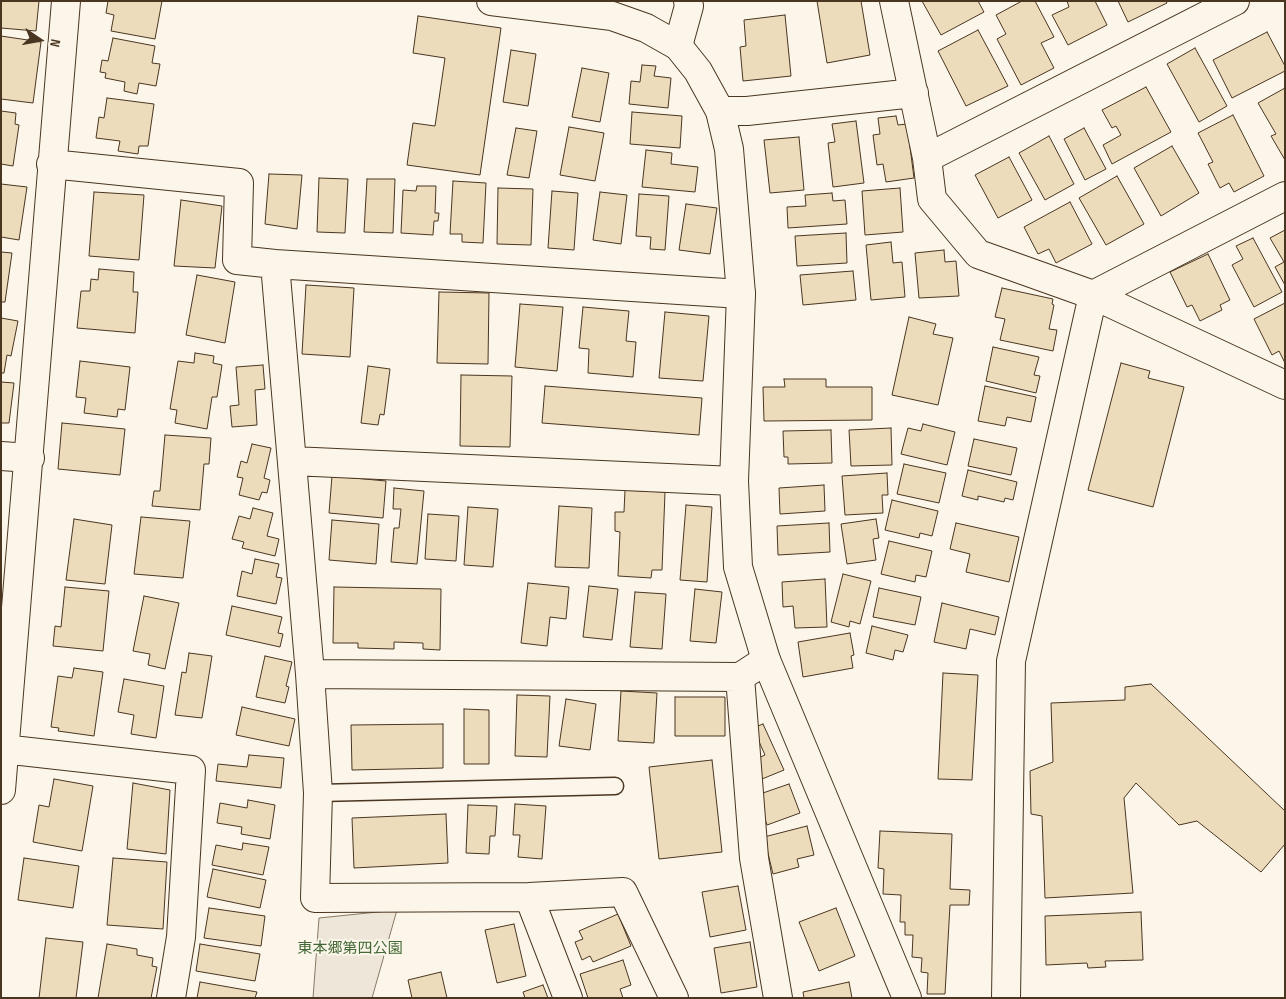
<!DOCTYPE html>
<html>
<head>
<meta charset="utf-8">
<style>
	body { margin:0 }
	#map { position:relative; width:1286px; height:999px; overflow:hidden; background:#fbf6e9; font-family:"Sofia Sans Condensed",sans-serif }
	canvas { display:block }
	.frame { position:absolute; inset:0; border:2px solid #4a3520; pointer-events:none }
	.north { position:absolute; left:15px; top:15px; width:50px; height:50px; -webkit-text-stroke:4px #fbf6e9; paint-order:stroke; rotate:102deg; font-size:14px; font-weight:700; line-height:20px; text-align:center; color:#4a3520 }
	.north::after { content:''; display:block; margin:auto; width:18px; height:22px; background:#4a3520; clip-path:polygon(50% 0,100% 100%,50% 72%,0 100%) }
</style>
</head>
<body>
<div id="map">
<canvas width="1286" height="999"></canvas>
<div class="frame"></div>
<div class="north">N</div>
</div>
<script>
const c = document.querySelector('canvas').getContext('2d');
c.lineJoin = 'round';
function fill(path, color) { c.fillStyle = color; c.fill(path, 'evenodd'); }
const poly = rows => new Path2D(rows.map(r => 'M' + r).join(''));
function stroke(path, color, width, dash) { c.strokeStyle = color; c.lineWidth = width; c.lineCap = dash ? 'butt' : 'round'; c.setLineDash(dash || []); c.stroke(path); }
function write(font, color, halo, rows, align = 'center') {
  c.font = font + ' "Sofia Sans Condensed","Noto Sans JP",sans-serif'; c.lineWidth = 4; c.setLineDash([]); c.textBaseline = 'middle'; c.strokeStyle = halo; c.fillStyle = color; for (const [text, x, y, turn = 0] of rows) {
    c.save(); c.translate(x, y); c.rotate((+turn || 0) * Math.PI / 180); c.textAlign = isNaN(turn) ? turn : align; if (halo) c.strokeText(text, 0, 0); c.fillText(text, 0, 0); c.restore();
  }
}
const green = poly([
	[397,910,372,998,313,998,319,918,397,910]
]);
const building = poly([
	[1,1,39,1,36,31,1,28,1,1],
	[108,1,162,1,155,39,111,31,114,15,106,13,108,1],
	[817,1,861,1,870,55,827,63,817,1],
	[922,1,978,1,984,12,941,35,922,1],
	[1022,1,1035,1,1054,37,1041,43,1054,68,1021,85,997,39,1006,34,996,15,1022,1],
	[1067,1,1095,1,1107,25,1068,45,1052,15,1069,7,1067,1],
	[1118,1,1166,1,1167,3,1128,22,1118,1],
	[785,15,791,76,743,81,740,47,746,46,744,20,785,15],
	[418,16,501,28,480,175,407,165,413,123,435,126,445,58,413,53,418,16],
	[978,30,1008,86,966,106,938,51,978,30],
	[1267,32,1285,66,1285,71,1232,98,1213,60,1267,32],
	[1,36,41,42,33,103,1,99,1,36],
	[113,38,155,46,152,63,160,64,156,86,139,83,137,94,124,91,125,82,105,78,106,73,100,72,102,60,108,61,113,38],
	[1195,48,1227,106,1199,122,1167,64,1195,48],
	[511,50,536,54,528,106,503,102,511,50],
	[642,65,656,66,654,76,671,78,668,108,629,104,631,81,640,82,642,65],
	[582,68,609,73,600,122,572,117,582,68],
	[1146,87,1171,132,1112,164,1103,145,1121,135,1116,126,1112,128,1102,110,1146,87],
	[1285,88,1285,160,1271,136,1276,134,1258,103,1285,88],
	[107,98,154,104,148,146,139,146,138,154,118,151,120,141,96,138,99,117,104,118,107,98],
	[1,111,16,113,15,124,19,125,13,166,1,164,1,111],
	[632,112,682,116,680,148,630,144,632,112],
	[1233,115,1264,176,1234,192,1229,183,1220,188,1208,164,1213,162,1198,133,1233,115],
	[896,116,898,125,907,124,914,178,886,182,883,164,877,165,873,135,880,134,878,118,896,116],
	[856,121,864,183,833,187,828,143,835,142,832,124,856,121],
	[569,127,604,133,595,181,560,175,569,127],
	[516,128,537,131,529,178,507,175,516,128],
	[1084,128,1106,169,1085,180,1064,139,1084,128],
	[1049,136,1074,184,1045,200,1019,153,1049,136],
	[799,137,804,190,770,193,764,140,799,137],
	[1172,146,1199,193,1161,216,1134,168,1172,146],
	[646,150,672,153,671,164,698,167,695,192,642,187,646,150],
	[1009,157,1032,200,998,218,975,175,1009,157],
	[269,174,302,175,297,229,265,224,269,174],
	[1117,176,1144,224,1106,245,1079,198,1117,176],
	[319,178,348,179,345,233,317,232,319,178],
	[367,179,395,179,393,233,364,232,367,179],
	[453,181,486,183,483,243,462,242,462,234,450,234,453,181],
	[1,184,27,187,19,240,1,237,1,184],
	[417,186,436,186,435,213,439,213,438,221,434,221,433,235,401,233,403,190,416,191,417,186],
	[498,188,533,189,531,245,497,244,498,188],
	[900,188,903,232,865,235,862,191,900,188],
	[552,191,578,193,574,250,548,248,552,191],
	[94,192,144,195,139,260,89,256,94,192],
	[600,192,627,195,621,244,593,240,600,192],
	[832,193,833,201,845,200,847,224,788,228,787,207,806,206,805,195,832,193],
	[639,194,669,196,665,250,650,249,651,237,636,236,639,194],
	[181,200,222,206,215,268,174,266,181,200],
	[1070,202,1092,244,1056,263,1049,249,1038,254,1024,227,1070,202],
	[686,204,717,208,710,254,679,250,686,204],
	[1285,230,1285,285,1275,267,1284,262,1270,238,1285,230],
	[846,233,847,263,797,266,795,236,846,233],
	[1253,238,1282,292,1254,307,1232,265,1243,259,1236,246,1253,238],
	[891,242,893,263,902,262,905,297,871,300,866,245,891,242],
	[944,250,945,262,956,261,959,296,919,298,915,253,944,250],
	[1,252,12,253,5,302,1,302,1,252],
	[1208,254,1230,300,1220,305,1222,310,1200,321,1192,305,1187,307,1170,272,1208,254],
	[99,269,134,272,133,292,138,292,135,333,77,328,81,291,90,291,91,279,98,280,99,269],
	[853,271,856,300,803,305,800,275,853,271],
	[197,275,235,282,225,343,186,335,197,275],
	[306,285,354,288,350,357,302,354,306,285],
	[1002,288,1053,299,1052,304,1054,305,1049,329,1057,330,1053,351,1000,340,1005,319,995,317,1002,288],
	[439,292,489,293,488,364,437,363,439,292],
	[1285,303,1285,363,1279,351,1272,355,1254,319,1285,303],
	[520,304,563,307,557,371,515,367,520,304],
	[583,307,629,311,626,341,636,342,633,377,588,373,589,349,579,348,583,307],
	[665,312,709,316,703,381,659,378,665,312],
	[909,317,936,324,933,334,953,338,938,405,892,395,909,317],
	[1,318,18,321,11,356,7,355,4,373,1,373,1,318],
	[993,347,1039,357,1034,375,1040,376,1036,393,986,381,993,347],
	[195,353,214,356,213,363,222,365,217,397,212,397,207,429,175,423,177,410,170,409,178,361,194,363,195,353],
	[80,361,130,367,125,410,118,409,117,417,84,413,86,398,76,397,80,361],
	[1121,363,1150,371,1148,378,1184,387,1153,507,1088,490,1121,363],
	[263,365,265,389,255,390,257,425,232,427,230,406,239,405,236,367,263,365],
	[368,366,390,369,384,415,380,414,378,425,361,423,368,366],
	[461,375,512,376,510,447,460,446,461,375],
	[784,379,826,379,826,387,872,387,872,420,764,421,763,387,785,387,784,379],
	[1,382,14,383,9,423,1,423,1,382],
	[545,386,702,398,699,435,542,423,545,386],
	[985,386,1036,397,1031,422,1007,417,1005,426,978,421,985,386],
	[62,423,125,429,120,475,58,469,62,423],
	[923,424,955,432,947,465,901,454,908,428,921,431,923,424],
	[891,428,892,465,851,466,849,430,891,428],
	[831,430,832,463,788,464,788,457,784,457,783,431,831,430],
	[165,435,211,438,209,464,204,464,200,510,152,506,154,491,160,491,165,435],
	[974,439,1017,448,1011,475,968,466,974,439],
	[252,444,271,448,264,478,270,480,267,493,262,492,259,500,239,495,243,478,237,477,241,461,247,463,252,444],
	[904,464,946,473,939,503,897,494,904,464],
	[968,470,1017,482,1013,500,1005,498,1004,502,978,496,978,500,962,496,968,470],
	[887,473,888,495,882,495,883,513,845,515,842,476,887,473],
	[332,476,386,481,383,518,329,513,332,476],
	[824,485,825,511,780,514,779,488,824,485],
	[394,488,424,491,417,564,391,562,394,528,399,528,401,509,393,509,394,488],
	[625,490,665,492,662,570,652,570,651,578,618,576,620,532,615,531,615,512,624,512,625,490],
	[892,500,938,511,932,536,920,533,919,538,885,530,892,500],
	[686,505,712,507,707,582,680,580,686,505],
	[559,506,592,508,589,568,555,567,559,506],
	[468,507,498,509,493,567,464,565,468,507],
	[253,508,273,513,267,536,279,539,275,556,242,548,244,542,232,539,239,516,250,519,253,508],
	[428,514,459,516,456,561,425,559,428,514],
	[141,517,190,521,183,578,134,574,141,517],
	[74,519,112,525,105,584,66,580,74,519],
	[876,519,879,538,873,539,876,560,847,564,841,524,876,519],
	[332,520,379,524,376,564,329,560,332,520],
	[829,523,830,552,778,555,777,526,829,523],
	[956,523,1019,537,1009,582,966,572,970,554,950,549,956,523],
	[889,541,932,551,926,577,916,575,915,582,881,574,889,541],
	[255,559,279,564,276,577,282,578,276,604,237,596,242,571,252,574,255,559],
	[843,574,871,581,860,624,850,621,849,627,831,622,843,574],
	[825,579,827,627,795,628,793,606,783,607,782,582,825,579],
	[528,583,569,587,566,619,550,617,547,646,521,643,528,583],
	[589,586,618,589,612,640,583,637,589,586],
	[65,587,109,591,103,651,53,646,55,626,61,627,65,587],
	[334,587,441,589,440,650,423,649,423,643,394,642,394,649,358,648,358,643,333,643,334,587],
	[879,588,921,597,915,625,873,617,879,588],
	[695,589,722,592,716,643,690,641,695,589],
	[635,592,666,594,662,649,630,647,635,592],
	[144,596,179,603,165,669,148,665,150,654,133,651,144,596],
	[942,603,999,617,995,635,970,629,966,649,934,642,942,603],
	[232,606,282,617,278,633,283,634,280,647,226,635,232,606],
	[872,626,908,635,903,652,895,650,893,660,866,653,872,626],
	[850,633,854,655,851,656,853,668,803,677,798,642,850,633],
	[189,653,212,656,202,718,175,715,182,672,186,673,189,653],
	[265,656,292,662,286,686,289,687,285,703,256,697,265,656],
	[74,668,103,672,94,736,58,731,59,728,51,727,58,676,72,678,74,668],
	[943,673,978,675,972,780,938,779,943,673],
	[124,679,164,686,156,738,131,734,134,715,118,712,124,679],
	[1151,684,1285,811,1285,844,1261,872,1197,821,1179,825,1136,783,1124,798,1133,893,1045,898,1042,816,1031,814,1030,771,1053,762,1051,703,1125,700,1125,687,1151,684],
	[621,691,657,693,654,743,618,741,621,691],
	[517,695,550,696,547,757,515,756,517,695],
	[675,697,725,697,725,736,675,736,675,697],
	[566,699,596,704,590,750,559,746,566,699],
	[242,707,295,719,289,746,236,735,242,707],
	[464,709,489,710,489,764,464,764,464,709],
	[443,724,443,768,352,770,351,725,443,724],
	[763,724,784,770,762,779,754,760,765,755,753,728,763,724],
	[249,755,284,758,281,788,216,781,218,764,247,767,249,755],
	[712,760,722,852,659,859,649,767,712,760],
	[54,779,93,786,82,851,33,842,39,805,49,807,54,779],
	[133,783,170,790,166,854,127,849,133,783],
	[789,784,800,813,767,825,757,795,789,784],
	[248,800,275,805,270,839,241,834,242,827,217,823,220,803,247,808,248,800],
	[515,804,546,806,542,859,518,857,520,835,513,835,515,804],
	[468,805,497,806,495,836,490,836,489,854,466,853,468,805],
	[446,814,448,863,354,868,352,818,446,814],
	[807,826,814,855,797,859,799,867,773,874,764,837,807,826],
	[880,831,952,834,950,889,970,890,969,905,950,905,945,994,927,994,928,973,921,972,922,958,912,957,913,935,905,935,905,922,900,922,901,895,883,894,884,869,878,868,880,831],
	[243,843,269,847,263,875,212,865,216,845,242,850,243,843],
	[24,858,79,866,73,908,18,900,24,858],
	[113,858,167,862,163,929,107,925,113,858],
	[213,869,266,880,260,908,207,897,213,869],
	[738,886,746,930,710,937,702,892,738,886],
	[209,908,265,916,261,946,204,938,209,908],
	[836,908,855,956,819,971,799,922,836,908],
	[1141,912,1143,960,1105,961,1106,967,1088,968,1087,963,1046,965,1045,916,1141,912],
	[618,914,631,946,593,962,590,956,582,960,575,942,583,939,579,931,618,914],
	[514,924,526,976,497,983,485,930,514,924],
	[46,938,83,942,76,998,39,998,46,938],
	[750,942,757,987,721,993,714,948,750,942],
	[107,944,137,949,137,955,153,958,152,966,157,967,151,998,98,998,107,944],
	[200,944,260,954,255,981,196,971,200,944],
	[623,960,631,985,620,989,623,998,588,998,580,974,623,960],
	[441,972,447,998,412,998,408,980,441,972],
	[200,982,257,992,255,998,197,998,200,982],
	[849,982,852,998,804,998,803,992,849,982],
	[543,985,548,998,525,998,523,992,543,985]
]);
const service = poly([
	[318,793,615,786]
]);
const minor = poly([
	[894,1,927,158,932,199,978,254,1093,295,1285,385],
	[678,46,689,6,688,1],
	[720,111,747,111,914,93],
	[927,158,1235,1],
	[51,164,239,183,237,260,275,264,310,674,318,793,315,898,529,897,623,892,674,998],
	[275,264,741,294],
	[1,456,30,458],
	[292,461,734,481],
	[310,674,740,677,766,660],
	[740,677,754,858,778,998],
	[3,749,191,770,181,937,171,998],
	[1,790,66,1],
	[529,897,568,998],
	[1006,998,1011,661,1093,295,1285,196]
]);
const tertiary = poly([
	[491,1,612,16,646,28,678,46,698,71,720,111,729,149,741,294,734,481,738,567,766,660,907,998]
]);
const parkNames = [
	["東本郷第四公園",350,949]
];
fill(green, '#ede6d9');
stroke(green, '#887966', 1);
fill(building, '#ecdcbc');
stroke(building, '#4a3520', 1);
stroke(service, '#4a3520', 19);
stroke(minor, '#4a3520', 30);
stroke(tertiary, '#4a3520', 30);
stroke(service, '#fbf6e9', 16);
stroke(minor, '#fbf6e9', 28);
stroke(tertiary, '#fbf6e9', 28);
write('15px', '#436837', '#fbf6e9', parkNames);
</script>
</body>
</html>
